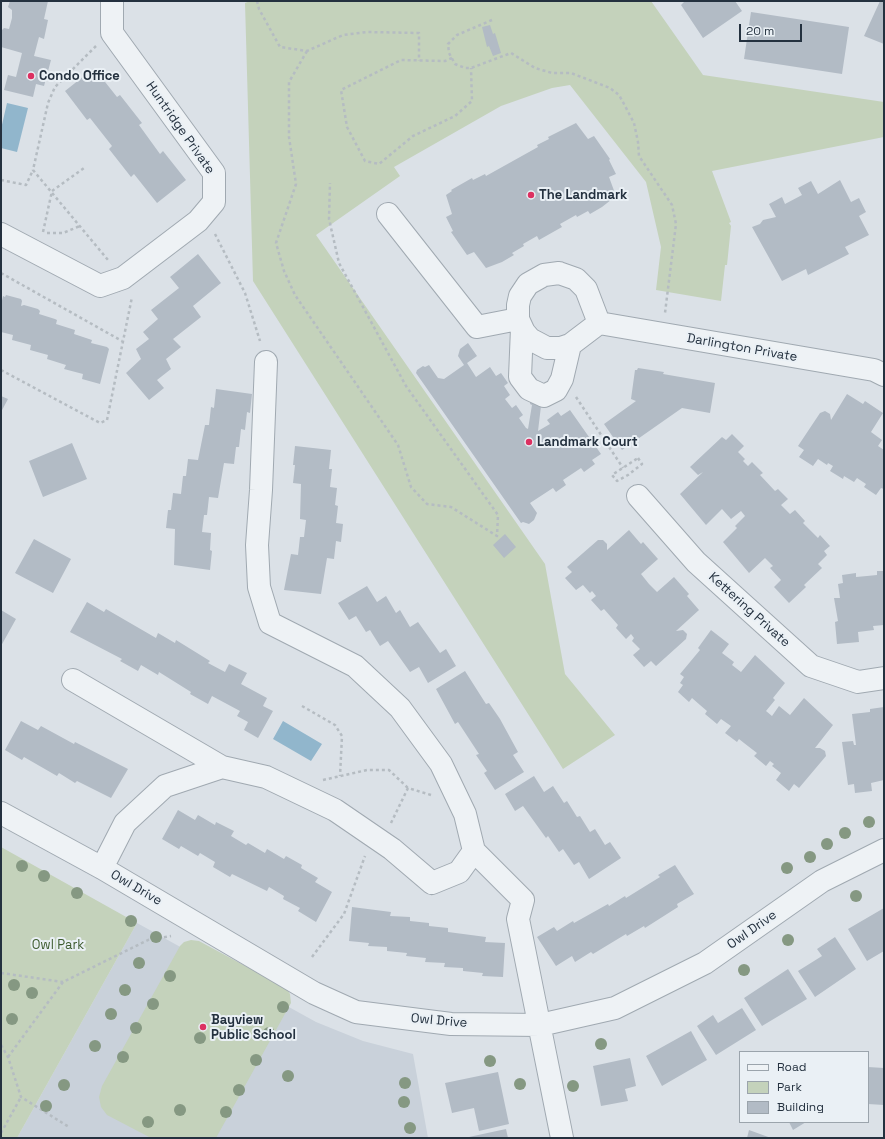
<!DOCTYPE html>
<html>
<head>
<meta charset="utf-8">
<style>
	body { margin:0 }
	#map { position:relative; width:885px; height:1139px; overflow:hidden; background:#dbe1e7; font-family:"Space Grotesk",sans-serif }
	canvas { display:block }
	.frame { position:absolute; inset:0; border:2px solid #24313f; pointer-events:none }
	.legend { position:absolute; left:739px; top:1051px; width:130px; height:72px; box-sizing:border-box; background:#eaf0f5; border:1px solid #9ba4ac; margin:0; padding:5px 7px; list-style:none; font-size:12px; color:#24313f }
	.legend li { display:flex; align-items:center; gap:8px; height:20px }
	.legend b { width:20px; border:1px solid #9ba4ac }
	.scale { position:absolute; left:739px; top:24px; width:63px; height:18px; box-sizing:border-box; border:2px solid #24313f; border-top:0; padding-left:5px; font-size:12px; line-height:14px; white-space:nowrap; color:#24313f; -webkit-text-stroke:3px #eaf0f5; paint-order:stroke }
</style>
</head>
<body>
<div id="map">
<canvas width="885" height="1139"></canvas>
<div class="frame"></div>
<ul class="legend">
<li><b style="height:5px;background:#eef2f5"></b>Road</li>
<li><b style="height:11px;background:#c4d2bb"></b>Park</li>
<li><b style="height:11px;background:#b2bbc5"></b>Building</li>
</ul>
<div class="scale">20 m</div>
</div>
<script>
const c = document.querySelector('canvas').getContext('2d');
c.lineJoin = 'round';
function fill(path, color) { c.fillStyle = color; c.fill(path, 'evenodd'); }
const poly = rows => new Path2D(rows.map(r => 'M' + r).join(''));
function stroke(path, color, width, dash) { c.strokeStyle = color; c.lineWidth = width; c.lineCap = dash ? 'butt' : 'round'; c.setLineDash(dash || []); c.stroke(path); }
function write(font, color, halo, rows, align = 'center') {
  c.font = font + ' "Space Grotesk",sans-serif'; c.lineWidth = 4; c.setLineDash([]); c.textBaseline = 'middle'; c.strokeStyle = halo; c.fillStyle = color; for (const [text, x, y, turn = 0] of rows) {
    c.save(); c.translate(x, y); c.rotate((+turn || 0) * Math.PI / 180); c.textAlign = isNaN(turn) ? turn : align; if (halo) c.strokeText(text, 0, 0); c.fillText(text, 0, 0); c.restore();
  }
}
const built = poly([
	[137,923,316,1022,363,1041,413,1054,428,1138,17,1138]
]);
const green = poly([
	[250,1,651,1,703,75,884,102,884,137,712,171,731,222,729,223,731,226,727,265,725,265,721,301,656,290,661,247,646,182,570,85,552,88,501,106,394,167,400,176,316,235,545,564,565,674,615,735,563,769,253,281,245,3],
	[1,847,137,923,17,1138,1,1138],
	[191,940,199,941,286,988,290,994,291,1003,216,1138,151,1138,107,1115,101,1107,99,1097,102,1086,180,946,184,942]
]);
const water = poly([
	[7,103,28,108,17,152,1,148,1,129],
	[283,721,322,744,311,761,273,739]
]);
const building = poly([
	[10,1,48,1,44,19,48,20,44,39,39,37,34,56,51,60,44,86,36,84,33,97,4,90,8,75,16,77,22,53,1,47,2,30,4,28,9,29,12,18,12,10,8,7],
	[683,1,735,1,742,11,703,38,681,5,684,2],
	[880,1,884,2,884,44,864,36],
	[751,12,849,27,842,74,744,59],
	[490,25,493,34,495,33,501,53,493,56,489,46,487,47,482,27],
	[94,68,117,97,120,95,142,123,139,125,160,154,163,151,186,180,157,203,134,174,131,177,109,149,112,146,90,118,87,120,65,91],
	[576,123,588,139,594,136,610,159,609,160,616,174,609,177,616,196,602,207,590,214,588,211,577,217,576,215,560,224,562,227,539,240,537,236,523,244,524,246,512,253,514,255,502,262,486,268,474,252,467,255,451,232,453,231,446,217,452,214,446,195,452,191,451,190,472,178,473,180,485,174,486,176,538,147,537,145,549,139,548,137],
	[840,180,851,202,859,198,866,212,859,216,869,235,845,247,849,254,808,275,806,269,782,281,752,227,760,224,763,220,776,217,769,204,782,197,785,204,802,195,798,188,811,181,818,194],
	[198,254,221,283,193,306,201,317,173,339,181,347,166,359,171,369,157,380,164,388,149,400,126,373,141,359,136,349,149,339,143,332,158,319,151,310,179,288,170,277],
	[6,295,21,299,22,301,21,306,24,305,38,309,40,311,39,314,55,319,57,320,56,324,75,330,74,334,92,340,91,343,107,347,109,349,100,384,82,379,83,374,64,369,66,365,47,359,48,355,30,350,31,345,12,340,13,335,1,332,1,305,3,296,5,297],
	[468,343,477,356,467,363,476,377,490,367,496,376,501,373,508,383,504,386,510,395,505,399,512,408,516,405,523,415,519,418,526,428,528,429,532,405,530,404,533,382,548,384,541,406,538,431,550,424,547,420,558,412,561,416,570,410,601,454,592,460,595,464,584,472,581,468,563,480,566,485,556,492,553,488,530,503,537,513,534,520,529,524,523,522,521,523,416,373,417,370,423,366,425,367,429,365,438,378,444,379,464,365,458,356,460,349],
	[638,368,664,372,663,374,715,383,710,413,682,408,622,450,604,424,636,401,631,399,635,370,637,370],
	[216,389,252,394,250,413,247,412,245,430,241,429,239,447,236,447,234,464,224,463,218,498,209,497,207,515,204,515,202,532,211,533,210,550,212,551,210,570,174,565,175,529,166,528,168,510,171,510,173,493,181,494,183,476,186,476,188,459,198,460,205,425,209,425,211,407,214,408],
	[847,394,863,404,865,401,883,413,871,432,882,440,878,446,884,450,884,489,881,488,876,495,864,487,866,484,857,478,854,482,844,476,843,479,830,471,833,466,828,463,827,465,818,459,813,466,799,457,804,450,798,446,820,413,825,411,830,414,831,420],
	[1,396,8,399,1,412],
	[732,434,744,446,738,452,745,459,743,461,748,466,752,462,763,473,760,475,775,491,778,489,788,499,781,505,790,514,795,510,805,521,803,523,818,538,820,535,830,546,824,551,827,555,818,564,822,568,804,585,806,587,789,603,774,587,781,580,770,568,773,566,765,558,749,573,723,542,737,528,735,526,745,516,741,511,731,519,722,509,706,525,680,494,703,472,698,475,690,467,722,437,726,440],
	[72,443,87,479,43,497,29,461],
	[295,446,331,450,329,469,332,469,330,487,337,488,335,505,338,506,336,523,343,524,341,542,336,541,334,559,327,558,321,594,284,590,291,554,298,555,300,537,304,537,306,520,300,519,301,484,293,483,295,465,293,465],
	[629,530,641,544,643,542,658,559,641,574,649,584,657,592,674,577,689,594,687,596,699,610,676,631,683,630,687,634,686,639,656,666,651,661,644,667,633,655,640,649,632,641,634,638,631,634,626,639,616,628,618,625,604,609,601,611,591,600,596,596,592,591,590,593,583,585,576,590,565,578,572,572,567,567,598,540,603,540,607,544,607,550],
	[505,534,516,547,504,558,493,545],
	[34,539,71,559,53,593,15,573],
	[877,571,884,571,884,625,873,626,874,630,858,632,859,642,837,644,835,622,838,621,834,598,840,598,838,584,843,583,842,575,856,573,856,577,867,576,877,575],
	[367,586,377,602,386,596,396,613,400,610,410,627,418,622,440,653,446,649,456,666,428,683,419,667,410,672,388,641,380,646,370,630,366,632,356,616,349,620,338,603],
	[87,602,104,612,106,609,156,638,158,633,175,643,176,640,210,661,208,663,225,672,229,664,247,673,241,684,267,698,263,706,273,711,258,738,244,730,248,722,237,716,240,711,212,696,208,704,190,694,191,692,159,672,158,675,141,665,138,671,120,661,122,659,70,632],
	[1,610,16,619,1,646],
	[711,630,729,644,722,653,734,662,732,665,741,672,755,655,785,683,773,698,775,700,766,711,772,716,779,706,790,715,804,698,833,725,815,748,820,748,825,751,826,756,799,788,794,784,789,791,776,780,781,773,772,766,774,764,770,761,766,766,754,756,757,753,744,743,739,739,737,742,725,733,731,726,721,719,717,724,705,714,707,711,700,705,692,698,689,702,678,692,683,685,680,683,684,677,680,674,700,650,698,648],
	[465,671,486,704,489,703,500,719,518,752,513,755,524,772,495,790,484,773,487,771,476,755,479,754,458,722,455,724,436,689],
	[884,707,884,780,871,783,872,791,855,793,854,784,848,785,842,742,853,741,854,745,856,745,852,714,870,712,870,709],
	[21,721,38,730,41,726,74,744,75,742,128,769,111,798,77,781,75,783,59,773,57,776,24,757,22,760,5,750],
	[534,776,544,792,553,786,564,803,567,801,577,817,580,816,590,832,595,829,605,845,610,842,621,858,589,879,579,862,574,865,563,849,559,852,548,836,546,838,523,806,515,811,505,794],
	[178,810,195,820,198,815,215,825,216,822,234,831,231,836,246,845,248,843,265,853,267,849,284,859,286,856,302,865,301,868,318,878,315,882,332,892,316,922,298,911,300,908,283,899,284,896,269,887,267,891,232,874,230,877,213,867,215,862,200,853,198,856,181,846,179,849,162,839],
	[675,865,694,894,677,904,678,907,645,928,644,926,627,936,626,934,593,954,591,952,575,962,572,956,556,966,537,937,554,927,557,931,573,921,574,923,608,904,609,906,625,896,626,898,660,877,658,875],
	[352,907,391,912,390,916,410,917,410,921,429,923,429,926,448,928,448,932,486,937,485,942,505,943,503,977,482,976,483,973,463,971,463,968,444,967,445,963,425,962,426,958,406,956,407,953,387,951,387,947,368,946,369,943,349,941],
	[884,908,884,951,867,961,848,929],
	[835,937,856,969,815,997,798,971,822,956,817,949],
	[788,969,807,999,762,1026,744,998],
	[742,1008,756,1030,716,1055,697,1026,713,1015,718,1023],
	[691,1031,707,1060,662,1086,646,1056],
	[630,1058,636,1086,625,1089,628,1101,601,1106,593,1066],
	[868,1067,884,1068,884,1105,868,1104],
	[498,1072,509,1124,479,1131,474,1108,452,1113,445,1083],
	[789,1122,806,1122,793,1130],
	[506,1129,508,1138,469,1138,469,1137],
	[749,1130,771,1138,747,1138]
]);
const path = poly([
	[257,1,259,9,280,47,307,51,343,35,367,32,419,33,419,61],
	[492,20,457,35,448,44,449,53,455,64,465,68,471,68,511,53,535,68,552,73,571,73,610,88,619,95,624,104,634,123,638,142,639,156,672,205,676,224,665,313],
	[96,46,55,87,48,103,33,170,108,260],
	[307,51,289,82,289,137,296,184,276,243,284,271,295,295,398,445,411,487,427,504,451,507,497,536,498,515,406,386,339,263,329,219,330,183],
	[452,58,445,61,401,60,341,90,347,127,365,161,379,164,413,136,455,116,472,101,471,68],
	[1,180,26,185,33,170],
	[43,232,52,191,84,168],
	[47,233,63,233,80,226],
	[215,234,245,293,260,341],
	[1,273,122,341],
	[1,370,100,423,107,420,132,297],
	[576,397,623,468],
	[638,458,642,464,628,475,617,481,612,475,638,458],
	[302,706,335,725,342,736,340,776],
	[323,780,367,770,389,770,408,788],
	[391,823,408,788,431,795],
	[312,957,344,914,365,856],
	[1,973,63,982],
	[1,1045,8,1057,21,1097,69,1127],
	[8,1057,63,982,148,940,171,936],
	[1,1133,21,1097]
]);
const minor = poly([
	[388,214,477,327,518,319],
	[1,234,100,286,123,278,198,221,214,202,214,173,112,33,112,1],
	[559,273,576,279,586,289,599,323,570,345,561,348,547,348,530,339,524,332,518,319,518,305,520,296,528,284,544,275,559,273],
	[599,323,874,370,884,375],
	[522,328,520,377,529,389,544,396,556,390,562,379,570,345],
	[638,496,696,562,811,666,858,682,884,678],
	[73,680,222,767,266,777,335,810,392,849,432,883,459,872,474,851,465,814,441,764,400,708,355,666,270,623,259,587,257,545,261,490,266,362],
	[1,813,102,868,314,993,356,1012,451,1024,540,1025,615,1008,705,963,822,881,884,850],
	[474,851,523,900,518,919,562,1138],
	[102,868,125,823,165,786,222,767]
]);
const trees = [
	[869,822],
	[845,833],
	[827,844],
	[810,857],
	[22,866],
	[787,868],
	[44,876],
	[77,893],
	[856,896],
	[131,921],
	[156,937],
	[788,940],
	[139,963],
	[744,970],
	[170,976],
	[14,985],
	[125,990],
	[32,993],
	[153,1004],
	[283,1007],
	[111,1014],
	[12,1019],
	[136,1028],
	[269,1033],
	[200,1038],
	[601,1044],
	[95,1046],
	[123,1057],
	[256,1060],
	[490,1061],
	[288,1076],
	[405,1083],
	[520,1084],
	[64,1085],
	[573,1086],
	[239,1090],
	[404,1102],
	[46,1106],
	[180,1110],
	[226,1112],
	[148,1122],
	[410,1128]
];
const markers = [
	[31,76,4,"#dc3061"],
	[531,195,4,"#dc3061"],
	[529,442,4,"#dc3061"],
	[203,1027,4,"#dc3061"]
];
const poiNames = [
	["Condo Office",39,76],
	["The Landmark",539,195],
	["Landmark Court",537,442],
	["Bayview",211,1020],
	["Public School",211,1035]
];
const streetNames = [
	["Huntridge Private",180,128,55],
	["Darlington Private",742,348,10],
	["Kettering Private",749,610,42],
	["Owl Drive",136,888,30],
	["Owl Drive",752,930,-35],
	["Owl Drive",439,1021,5]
];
const parkNames = [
	["Owl Park",58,945]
];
fill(built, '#c9d1da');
fill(green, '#c4d2bb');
fill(water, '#91b6cc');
fill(building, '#b2bbc5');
stroke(minor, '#a0a9b1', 24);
stroke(path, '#b5bcc2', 2.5, [3, 3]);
stroke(minor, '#eef2f5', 22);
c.fillStyle = '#859882';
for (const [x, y] of trees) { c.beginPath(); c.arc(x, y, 6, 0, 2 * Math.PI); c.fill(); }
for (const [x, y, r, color] of markers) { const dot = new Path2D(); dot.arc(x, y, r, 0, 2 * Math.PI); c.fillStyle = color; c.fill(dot); stroke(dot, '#eaf0f5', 1.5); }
write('bold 13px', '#24313f', '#eaf0f5', poiNames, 'left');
write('13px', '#24313f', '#eaf0f5', streetNames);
write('13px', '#3e5c2f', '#eaf0f5', parkNames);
</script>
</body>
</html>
